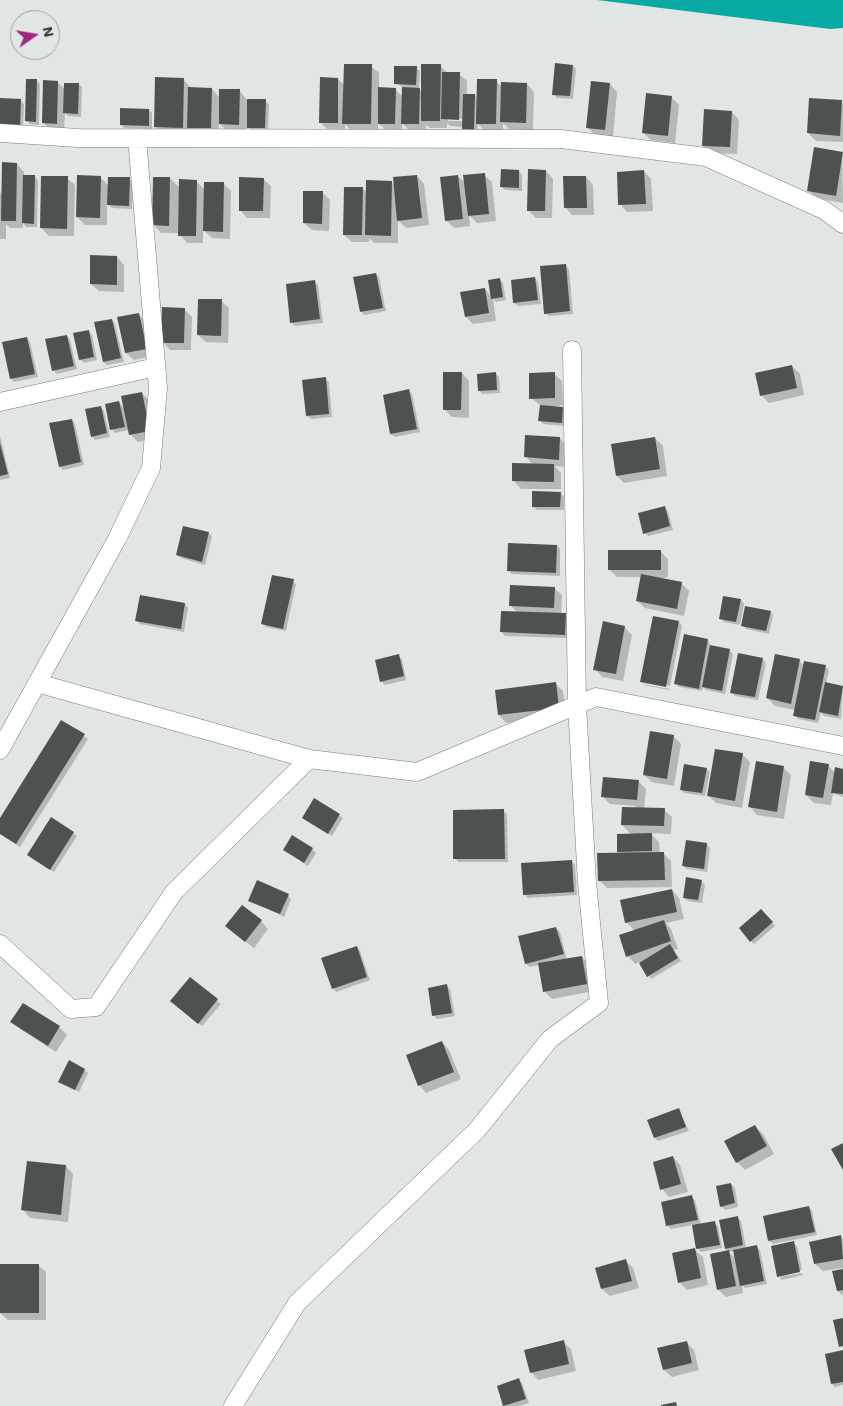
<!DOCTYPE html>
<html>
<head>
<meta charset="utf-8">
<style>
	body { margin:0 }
	#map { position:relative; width:843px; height:1406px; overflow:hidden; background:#e1e6e5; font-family:"Work Sans",sans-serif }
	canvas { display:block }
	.north { position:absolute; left:10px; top:10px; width:50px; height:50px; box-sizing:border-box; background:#e1e6e5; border:1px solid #9da1a1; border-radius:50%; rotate:77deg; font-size:14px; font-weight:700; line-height:20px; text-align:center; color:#383a3a }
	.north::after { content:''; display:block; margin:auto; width:18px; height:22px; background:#a02881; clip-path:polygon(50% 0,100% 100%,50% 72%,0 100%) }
</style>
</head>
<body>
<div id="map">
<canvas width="843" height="1406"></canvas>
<div class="north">N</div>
</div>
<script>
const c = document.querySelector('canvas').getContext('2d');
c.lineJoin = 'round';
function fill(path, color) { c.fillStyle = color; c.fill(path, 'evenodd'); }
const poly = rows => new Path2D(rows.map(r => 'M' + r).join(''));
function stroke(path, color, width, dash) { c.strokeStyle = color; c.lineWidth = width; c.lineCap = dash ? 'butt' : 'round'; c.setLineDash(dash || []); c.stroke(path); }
const water = poly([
	[597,0,843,0,843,28,830,29]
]);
const shadow = poly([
	[371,66,379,73,379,89,395,89,403,97,403,87,395,83,416,68,420,71,419,89,422,92,440,66,448,73,459,74,467,81,467,95,475,95,478,99,496,81,502,87,527,84,534,92,533,130,509,129,503,123,503,131,485,131,478,124,477,133,467,132,463,127,450,126,447,123,447,128,430,128,426,125,426,131,410,131,402,123,402,131,387,131,378,123,378,132,351,131,345,124,345,130,328,130,320,122,338,79,344,85],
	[448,118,466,119,466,121,448,121],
	[573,66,576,69,573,99,557,98,553,94],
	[183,79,191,88,212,89,220,98,239,90,247,100,265,101,269,104,268,131,252,131,247,126,247,132,228,132,219,123,218,135,196,135,190,129,190,135,163,134,155,127],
	[36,80,40,84,39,125,30,124,27,121],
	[57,82,65,89,78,84,82,87,81,117,68,116,65,113,64,131,51,130,43,123],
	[610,84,617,92,613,137,595,135,587,127],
	[671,97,679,105,675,143,651,140,643,133],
	[810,99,843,103,843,142,816,141,808,133],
	[20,100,24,104,23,130,4,130],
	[149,110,152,113,152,129,124,128,121,125],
	[732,112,739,120,737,154,711,153,703,145],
	[842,153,843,203,816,198,809,191],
	[17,164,24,172,24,176,34,176,38,180,37,227,26,227,23,223,23,228,10,228,6,224,6,239,0,239,0,192,3,195],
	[519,171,522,175,522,191,505,190,502,187],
	[546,171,553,179,552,218,536,218,528,210],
	[644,171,651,179,653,211,627,212,620,204],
	[484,175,492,182,496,221,477,223,469,215,470,226,454,228,446,220,458,176,466,184],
	[417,176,424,184,429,225,406,228,398,220,398,243,374,243,369,238,369,242,352,242,344,235,362,188,367,193,391,182,395,186],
	[100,177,109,186,129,179,133,182,132,209,112,208,107,203,107,225,85,225,77,217],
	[586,177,593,185,594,215,572,215,565,207],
	[67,178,75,185,74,236,49,236,41,228],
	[170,178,180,188,196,181,205,190,223,183,231,191,230,239,212,238,203,230,203,243,187,243,179,233,161,233,154,225],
	[263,179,271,186,270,218,247,218,240,210],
	[322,192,330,200,329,231,312,230,304,223],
	[117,257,124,265,124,292,99,291,91,284],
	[565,265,569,269,573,314,549,316,545,313],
	[376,274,379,277,386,311,364,315,361,311],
	[535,278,538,282,541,304,518,306,514,303],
	[499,279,503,283,506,300,496,302,493,298,496,321,473,324,466,317,485,289,492,297],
	[315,282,318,285,323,323,295,326,292,323],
	[221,301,229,308,228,343,206,342,198,335],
	[184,309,192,317,191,350,170,350,163,342],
	[138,314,146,322,153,356,134,360,126,353],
	[112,320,115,324,124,362,107,365,104,362],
	[88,331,92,335,97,360,84,363,80,359],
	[67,336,70,340,77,369,57,374,53,370],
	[27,338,30,342,38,377,14,382,11,378],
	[792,366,800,374,804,395,769,403,761,395],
	[462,373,469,381,469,418,452,417,444,409],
	[496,374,499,377,500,393,482,394,479,390],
	[554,374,562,381,563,405,552,407,563,408,566,412,565,426,543,424,539,420,541,406,531,398],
	[325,379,329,382,332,417,311,419,307,416],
	[409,390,412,394,420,432,395,437,391,434],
	[142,393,149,401,157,438,138,442,130,434,129,430,115,433,112,429,119,402,124,408],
	[101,407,104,411,110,437,95,440,92,436],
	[72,420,75,424,84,465,63,470,60,466],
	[0,436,10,478,0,480],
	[560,438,567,446,566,467,555,466,561,473,561,489,521,489,514,481,533,465,526,457],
	[655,438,663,446,667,476,624,483,617,476],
	[560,493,564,497,564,510,537,510,533,507],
	[664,507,668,511,673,530,648,536,645,533],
	[209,533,212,537,205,565,181,558,177,555],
	[557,546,560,549,560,576,512,574,508,570],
	[660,551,668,559,668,577,658,579,681,583,689,591,684,616,645,608,637,601,642,577,617,577,609,569],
	[293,581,296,584,286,631,266,627,263,624],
	[554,588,562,595,561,614,569,618,568,638,505,636,502,632,517,612,511,606],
	[141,597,185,604,188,608,184,632,140,624,137,621],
	[741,600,744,604,740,625,724,622,720,618],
	[770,612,773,615,769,634,746,629,743,626],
	[679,622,682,626,670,686,643,681,643,683,641,681],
	[624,627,632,635,623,681,602,677,595,669],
	[685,636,708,640,711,647,729,650,733,654,725,694,706,690,703,687,702,691,679,687,676,683],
	[398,656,402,659,406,680,385,685,381,681],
	[762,659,766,663,758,700,735,696,731,692],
	[799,661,804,665,825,666,829,670,826,684,843,687,841,719,824,716,821,712,818,723,798,719,795,715,796,710,775,706,767,698],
	[556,684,563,691,566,715,506,723,499,715],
	[643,684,670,689,669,690,644,685],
	[62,721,88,739,20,847,0,834,0,820],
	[673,736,681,744,674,786,652,782,644,775],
	[742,754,750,762,742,808,716,803,709,796],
	[828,765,835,773,843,770,843,797,833,793,831,805,814,803,806,795],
	[783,767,791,775,784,819,757,815,750,807],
	[706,769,710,772,705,796,684,793,681,789],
	[638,781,646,789,644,809,664,810,672,817,671,834,650,833,659,842,660,853,663,853,671,861,672,887,607,888,599,880,621,854,618,851,632,835,622,825,636,806,610,804,602,796],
	[314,799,343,818,332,836,303,818],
	[503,811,507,814,508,862,458,862,455,858],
	[73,833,77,836,54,872,32,858],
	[707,844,710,848,707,872,687,869,683,866],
	[312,849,316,853,308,866,285,850],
	[571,861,575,865,577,895,528,898,524,894],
	[701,881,705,885,702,903,688,901,684,897],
	[672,890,679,898,684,919,666,923,671,929,678,949,674,950,681,961,651,979,640,962,635,964,628,956,635,931,626,922],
	[288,895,291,899,284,917,250,900],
	[765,914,775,926,754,944,751,941],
	[261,921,268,929,254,948,235,934],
	[556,928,560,932,567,960,582,957,589,965,594,991,552,999,544,991,539,965,530,967,526,964],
	[357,947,360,951,370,980,336,992,333,988],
	[190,978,221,1004,202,1026,175,1005],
	[447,986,450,989,455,1016,437,1019,434,1015],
	[23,1004,59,1027,67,1035,56,1052,20,1029,12,1022],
	[442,1042,449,1050,461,1079,426,1093,419,1085],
	[84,1070,88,1073,79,1092,60,1082],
	[679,1110,689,1131,658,1141,655,1138,649,1120],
	[755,1126,763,1134,774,1154,745,1170,738,1163,726,1142],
	[673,1157,680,1165,688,1192,669,1197,662,1189],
	[66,1166,73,1174,68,1222,30,1218,23,1210],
	[731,1184,735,1188,738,1207,725,1210,721,1206],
	[692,1197,695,1200,701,1225,714,1222,718,1226,722,1248,701,1252,698,1249,693,1225,671,1229,667,1225],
	[809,1207,812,1211,817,1235,773,1244,769,1241],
	[737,1218,741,1221,746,1248,756,1246,760,1250,767,1284,745,1288,742,1285,743,1293,726,1297,718,1289,729,1252,726,1249],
	[735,1251,736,1259,729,1252],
	[840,1236,843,1239,843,1296,838,1291,842,1268,823,1271,815,1264],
	[793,1243,797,1246,802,1270,779,1275,779,1277,778,1276],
	[695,1250,703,1257,708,1285,687,1290,679,1282],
	[626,1261,633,1268,639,1288,610,1296,602,1289],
	[0,1265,38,1265,46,1272,46,1320,8,1320,0,1313],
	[802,1273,803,1275,782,1280,779,1277],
	[563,1342,571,1349,576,1371,538,1380,531,1372],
	[686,1342,694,1350,699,1370,672,1377,664,1370],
	[843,1352,843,1385,835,1387,832,1384],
	[519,1380,522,1383,529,1403,519,1406,505,1406,498,1387]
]);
const building = poly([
	[555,63,573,65,570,96,552,95],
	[344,64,372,64,371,124,342,124],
	[421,64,441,64,440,121,421,121],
	[394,66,417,66,416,85,394,84],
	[442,72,460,72,459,120,441,119],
	[155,77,184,78,183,128,154,127],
	[320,77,338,78,338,123,319,123],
	[26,79,37,79,36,122,25,121],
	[477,79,497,79,496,124,476,124],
	[43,80,58,81,57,124,42,123],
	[591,81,610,83,605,130,586,128],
	[501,82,527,83,526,123,500,122],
	[64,83,79,83,78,114,63,113],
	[188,87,212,88,211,128,187,128],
	[378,87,396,88,395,124,378,124],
	[402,87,420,88,419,124,401,124],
	[219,89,240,89,239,125,219,124],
	[646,93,672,96,668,136,642,133],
	[463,94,475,94,474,130,462,129],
	[0,98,21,99,20,127,0,127],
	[809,98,842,100,840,136,807,133],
	[247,99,266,99,265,128,247,128],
	[120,108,149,109,149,126,120,125],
	[704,109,732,111,730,147,702,146],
	[814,147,843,152,836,196,807,191],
	[2,162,17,163,16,221,1,221],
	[501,169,519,170,519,188,500,187],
	[528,169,546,170,545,211,527,211],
	[644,170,646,204,618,205,617,172],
	[485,173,489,214,468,216,463,175],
	[23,175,35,175,34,224,22,223],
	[77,175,101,176,100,218,76,217],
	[417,175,422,218,397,221,393,177],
	[458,175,463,219,445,221,440,177],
	[41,176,68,176,67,229,40,228],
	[563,176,586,176,587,208,564,208],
	[108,177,130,177,129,206,107,205],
	[153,177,170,177,169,226,152,225],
	[239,177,264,178,263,211,239,211],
	[179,179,197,180,196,236,178,236],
	[366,180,392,181,391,236,365,235],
	[204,182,224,182,223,232,203,231],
	[344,187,363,187,362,235,343,235],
	[303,191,323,191,322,224,303,223],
	[90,255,117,256,117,285,90,284],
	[566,264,570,311,544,314,540,266],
	[376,273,383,308,360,312,353,277],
	[535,277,538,300,513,303,511,280],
	[500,278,503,297,491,299,488,280],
	[315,280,320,319,290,323,286,284],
	[485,288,489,313,465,317,460,292],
	[198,299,222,299,221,336,197,335],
	[162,307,185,308,184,343,161,343],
	[139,313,147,349,125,353,117,317],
	[112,319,121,358,103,362,94,322],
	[89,330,94,357,79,360,73,333],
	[67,335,74,366,52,371,45,339],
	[27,337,35,374,10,379,2,342],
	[792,365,797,388,760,396,755,373],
	[443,372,462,372,461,410,443,410],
	[496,372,497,390,478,391,477,374],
	[555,372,555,398,529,399,529,373],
	[326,377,329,414,306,416,302,380],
	[409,389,417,429,390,434,383,395],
	[142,392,150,431,129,435,121,396],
	[119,401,125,427,110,430,105,404],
	[540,405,563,407,562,423,538,421],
	[101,406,107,433,91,437,85,409],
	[72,419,81,462,59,467,49,423],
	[525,435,560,437,559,460,524,457],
	[655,437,660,469,616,476,611,444],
	[0,443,8,474,0,476],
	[512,463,554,464,554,482,512,481],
	[532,491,561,492,560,507,532,507],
	[665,506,670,526,643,534,638,513],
	[183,526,209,532,202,562,176,555],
	[508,543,557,545,556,573,507,571],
	[608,550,661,550,661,570,608,570],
	[641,574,682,582,677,609,636,601],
	[272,575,294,579,283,629,261,624],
	[510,585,555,587,554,608,509,606],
	[140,595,185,603,181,629,135,621],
	[723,596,741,599,736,622,719,619],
	[745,606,771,611,766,631,741,626],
	[501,611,566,613,565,635,500,632],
	[653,616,679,621,666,687,640,682],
	[603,621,625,626,616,674,593,670],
	[684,634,708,639,699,689,674,684],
	[710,645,730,649,722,691,702,687],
	[738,653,763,658,755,697,730,693],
	[399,654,404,676,380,682,375,660],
	[775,654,800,659,791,704,766,698],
	[804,661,826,665,815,720,793,716],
	[556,682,559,708,498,715,495,690],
	[825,682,843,686,838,716,819,712],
	[61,720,85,734,16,844,0,834,0,818],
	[650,731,674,735,667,779,643,775],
	[715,749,743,753,735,801,707,796],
	[756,761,784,766,777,812,748,807],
	[810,761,829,764,823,798,805,795],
	[684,764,707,768,702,793,680,790],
	[835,767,843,769,843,794,831,793],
	[603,777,639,780,637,800,601,797],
	[314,798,340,814,328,834,302,818],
	[622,807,665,808,664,826,621,825],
	[504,809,505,859,453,859,453,810],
	[51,817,74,832,50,870,27,855],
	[652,833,652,851,617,852,617,834],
	[292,835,313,848,304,863,283,850],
	[686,840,707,843,704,869,682,866],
	[664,852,665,880,598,881,597,853],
	[572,860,574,892,523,895,521,863],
	[686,877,702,880,698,900,683,898],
	[257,880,289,894,280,914,248,901],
	[672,889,677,912,625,923,620,900],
	[242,905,262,920,245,942,225,926],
	[761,909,773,922,750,942,739,928],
	[664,920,671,941,626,957,619,935],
	[556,927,564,954,525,964,518,936],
	[670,944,678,958,647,977,639,963],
	[357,946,367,977,332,989,321,958],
	[582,956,587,984,543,992,538,963],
	[190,977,218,999,198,1024,170,1001],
	[447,984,452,1013,432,1016,428,988],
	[23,1003,60,1026,48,1046,10,1022],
	[442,1041,454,1072,418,1086,406,1055],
	[69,1060,85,1069,75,1090,58,1082],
	[679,1108,686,1127,654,1138,647,1120],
	[755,1125,767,1146,736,1163,724,1141],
	[843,1143,843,1170,831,1149],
	[673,1156,681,1184,660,1190,653,1162],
	[27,1161,66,1165,61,1215,21,1210],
	[731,1183,735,1203,720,1207,716,1186],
	[692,1195,698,1220,666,1226,661,1202],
	[809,1206,815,1232,768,1241,763,1216],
	[738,1216,743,1245,725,1249,719,1220],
	[715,1221,720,1245,696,1249,692,1225],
	[841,1235,843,1259,814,1264,809,1242],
	[794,1241,800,1272,777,1277,771,1246],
	[757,1245,764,1281,740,1286,733,1250],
	[695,1248,701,1278,678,1283,672,1253],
	[729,1250,736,1286,717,1290,710,1254],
	[626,1259,632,1281,601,1289,595,1268],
	[0,1264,39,1264,39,1313,0,1313],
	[843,1269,843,1290,837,1291,832,1271],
	[843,1318,843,1346,839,1347,833,1320],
	[564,1340,569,1364,530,1373,524,1350],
	[687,1341,692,1363,663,1370,657,1348],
	[843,1350,843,1382,831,1384,825,1354],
	[519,1378,526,1399,503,1406,497,1386],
	[676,1402,677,1406,661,1406,661,1405]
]);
const minor = poly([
	[0,133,78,138,561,139,706,157,824,210,843,224],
	[0,402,156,367],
	[37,683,309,759,417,772,596,697,843,746],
	[0,750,117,539,151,468,158,388,137,138],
	[0,944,71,1009,96,1007,174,892,309,759],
	[233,1406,297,1303,477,1130,550,1039,599,1003,587,883,577,705,572,350]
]);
fill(water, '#0aaaa4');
fill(shadow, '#0003');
fill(building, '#4d5151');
stroke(minor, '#787c7c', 19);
stroke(minor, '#fff', 18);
</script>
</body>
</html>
